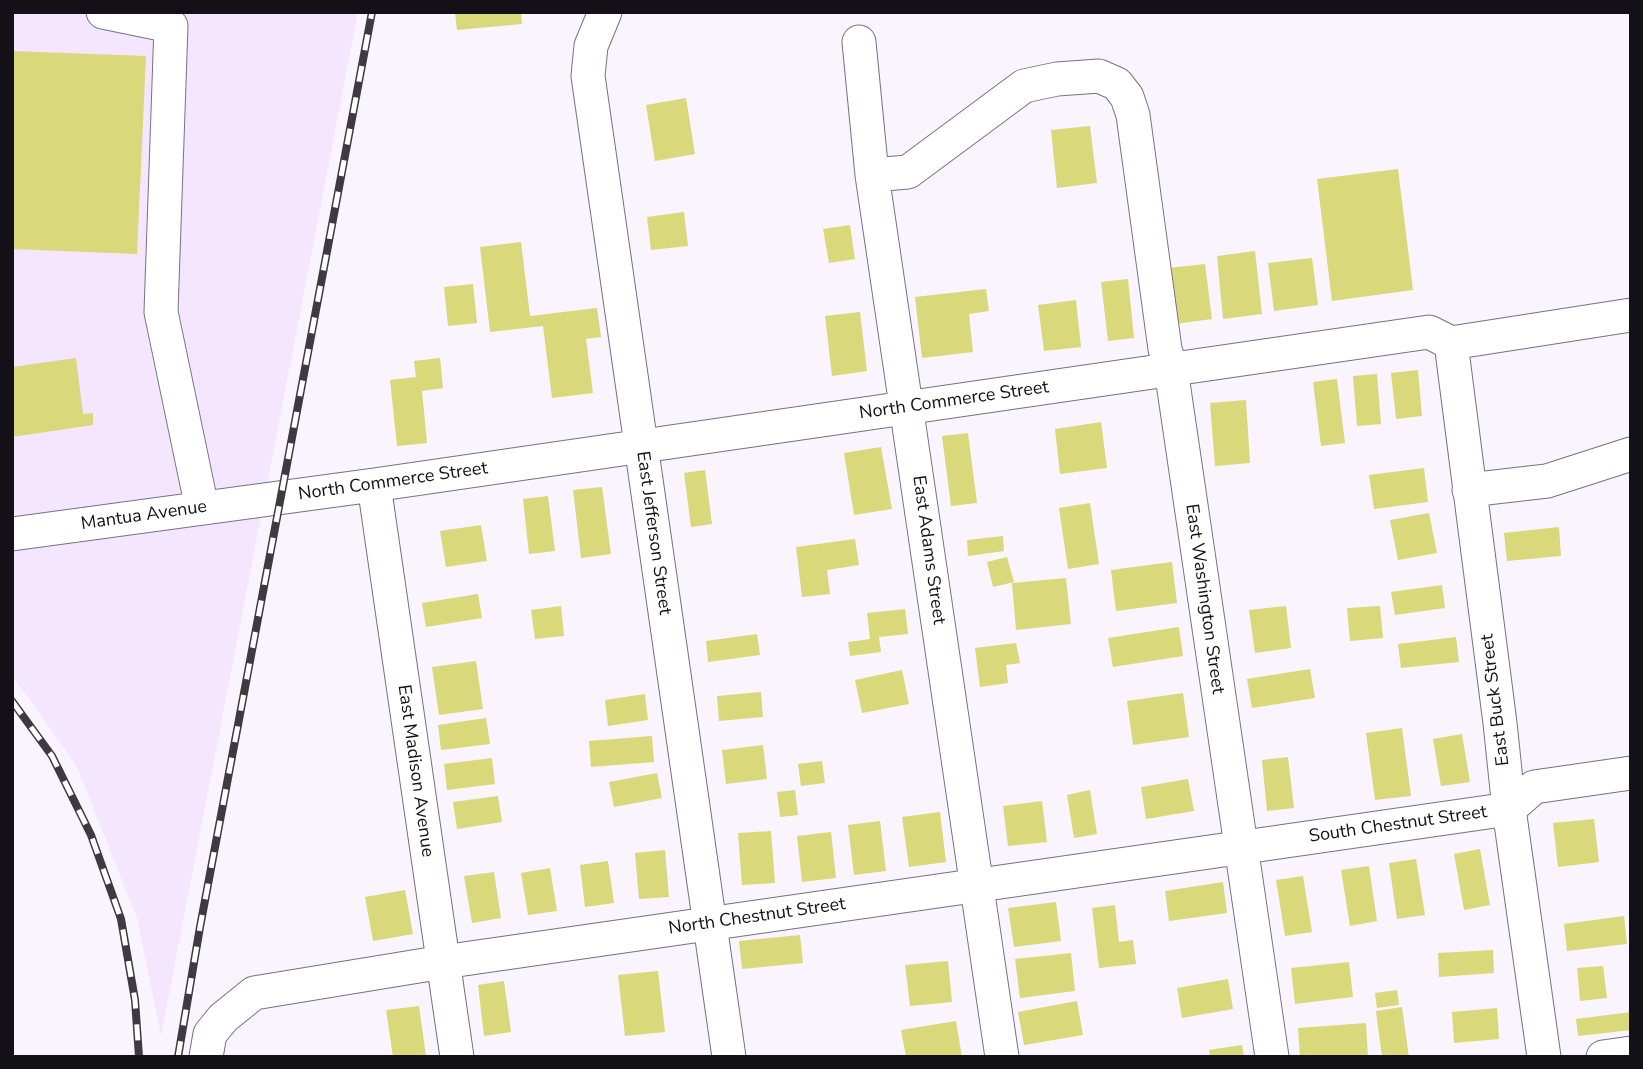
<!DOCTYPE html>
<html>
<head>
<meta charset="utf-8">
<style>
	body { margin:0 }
	#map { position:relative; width:1643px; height:1069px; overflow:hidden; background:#faf4fe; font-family:"Nunito Sans",sans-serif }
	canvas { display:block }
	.frame { position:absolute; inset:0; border:14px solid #141017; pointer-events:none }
</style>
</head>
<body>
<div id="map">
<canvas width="1643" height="1069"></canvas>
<div class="frame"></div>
</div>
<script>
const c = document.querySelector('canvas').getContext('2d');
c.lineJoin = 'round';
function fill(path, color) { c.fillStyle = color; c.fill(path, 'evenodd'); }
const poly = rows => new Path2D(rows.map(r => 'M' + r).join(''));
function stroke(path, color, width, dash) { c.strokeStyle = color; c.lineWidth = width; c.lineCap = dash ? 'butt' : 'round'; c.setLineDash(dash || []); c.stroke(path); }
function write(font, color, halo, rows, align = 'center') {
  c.font = font + ' "Nunito Sans",sans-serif'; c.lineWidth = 6; c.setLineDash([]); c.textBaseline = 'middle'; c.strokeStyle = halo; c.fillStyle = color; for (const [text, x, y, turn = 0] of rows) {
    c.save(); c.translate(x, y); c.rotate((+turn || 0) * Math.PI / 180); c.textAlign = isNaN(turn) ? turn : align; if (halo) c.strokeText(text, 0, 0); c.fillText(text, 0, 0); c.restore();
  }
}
const built = poly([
	[12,12,358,12,161,1036,137,918,77,767,12,675]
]);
const building = poly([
	[455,12,521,12,522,24,457,30],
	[12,51,146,56,137,254,12,249],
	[686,98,695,154,655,161,646,105],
	[1090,126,1097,183,1057,188,1051,130],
	[1398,169,1413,290,1332,301,1317,179],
	[684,212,688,246,651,250,647,217],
	[850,225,855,259,829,263,823,229],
	[521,242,530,316,597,308,601,337,586,339,593,393,552,398,543,326,490,332,480,247],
	[1255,251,1262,314,1223,319,1217,256],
	[1312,258,1318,305,1274,311,1268,263],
	[1205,264,1212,319,1175,324,1168,268],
	[1128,279,1134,338,1108,341,1101,282],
	[473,284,477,323,448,326,444,287],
	[986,289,989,311,969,314,973,352,922,358,915,297],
	[1076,300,1081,347,1044,351,1038,305],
	[860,312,867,371,832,376,825,316],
	[76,358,83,414,93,413,93,425,12,437,12,367],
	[440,358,443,388,422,391,427,443,397,446,390,380,416,377,414,361],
	[1418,370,1422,416,1396,419,1391,373],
	[1377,374,1381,424,1357,426,1353,376],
	[1337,379,1345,443,1321,446,1313,382],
	[1246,400,1250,463,1215,466,1210,403],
	[1101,422,1107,468,1060,474,1055,429],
	[968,433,977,503,951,506,942,436],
	[881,447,892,509,854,515,844,453],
	[1424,468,1428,502,1374,509,1369,475],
	[705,470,712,524,691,527,684,473],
	[602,487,611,554,581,558,573,490],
	[548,496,555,551,529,554,523,499],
	[1090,503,1099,564,1068,569,1059,508],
	[1429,513,1437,553,1398,560,1390,520],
	[481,525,487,561,446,567,440,531],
	[1559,527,1561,556,1507,561,1504,533],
	[1003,536,1004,551,968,556,967,540],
	[855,539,859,565,827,570,830,594,802,597,796,547],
	[1007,557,1014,582,993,587,987,562],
	[1172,562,1177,603,1116,611,1111,570],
	[1066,578,1071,624,1016,630,1012,583],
	[1442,585,1445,608,1395,615,1391,592],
	[478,594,482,618,426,627,422,603],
	[561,606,564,636,535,639,531,610],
	[1286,606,1291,648,1255,653,1249,610],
	[1380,606,1383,638,1350,641,1347,608],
	[905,609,908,634,879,637,881,652,850,656,848,642,870,639,867,613],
	[1179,627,1183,656,1113,667,1108,638],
	[757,634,760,655,708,662,706,641],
	[1456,637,1459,662,1401,668,1398,644],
	[1016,643,1020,663,1006,665,1008,683,980,687,975,648],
	[476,661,483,709,439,715,432,667],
	[1310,669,1315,698,1252,708,1247,679],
	[902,670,909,704,862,713,855,680],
	[761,692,763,717,719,721,717,696],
	[1183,693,1189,737,1133,745,1127,701],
	[645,694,648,720,608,726,605,700],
	[486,718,490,744,441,750,438,725],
	[1402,728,1411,796,1375,800,1366,733],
	[1462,734,1470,782,1441,786,1433,739],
	[652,736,654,762,591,767,589,741],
	[763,745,767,779,726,784,722,750],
	[1288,757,1294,808,1267,811,1262,760],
	[492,758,495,784,447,790,444,764],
	[822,761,825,783,801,786,798,764],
	[657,773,662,798,614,807,609,782],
	[1188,779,1194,811,1146,819,1141,787],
	[795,790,798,815,780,817,777,792],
	[1090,790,1097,834,1074,838,1067,795],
	[498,796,502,822,457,829,453,802],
	[1042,801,1047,842,1008,846,1003,806],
	[940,812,946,862,909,867,902,817],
	[1594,819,1599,862,1558,867,1553,823],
	[880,821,886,871,854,875,848,825],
	[771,831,775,883,742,885,738,833],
	[831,832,836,878,802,882,797,836],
	[1480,849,1490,905,1464,910,1454,854],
	[665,850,669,897,639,899,635,853],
	[1416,859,1425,915,1397,919,1389,863],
	[608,861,614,903,585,907,580,865],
	[1369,866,1377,921,1350,926,1341,870],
	[550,868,557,911,528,915,521,873],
	[494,872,501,918,472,923,464,876],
	[1303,876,1312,932,1285,936,1276,880],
	[1223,882,1227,913,1169,921,1165,891],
	[405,890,413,934,373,941,365,897],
	[1056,902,1061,941,1014,947,1008,908],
	[1115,905,1119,942,1133,940,1136,964,1099,968,1092,908],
	[1624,916,1627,944,1567,951,1564,924],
	[800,935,803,963,742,969,739,941],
	[1493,950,1494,973,1439,977,1438,953],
	[1071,953,1075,991,1020,998,1015,959],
	[948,961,952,1002,910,1006,905,965],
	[1349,962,1353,997,1295,1004,1291,968],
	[1603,966,1607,998,1580,1001,1577,968],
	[658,971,665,1032,625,1036,618,975],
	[1228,979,1233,1009,1182,1018,1177,988],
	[504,981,511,1032,484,1036,478,985],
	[1397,990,1399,1005,1377,1008,1375,993],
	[1077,1001,1083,1035,1024,1045,1018,1012],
	[419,1006,426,1056,393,1057,386,1010],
	[1402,1007,1409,1057,1382,1057,1376,1011],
	[1497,1008,1499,1039,1454,1043,1452,1012],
	[1631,1012,1631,1030,1578,1036,1576,1019],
	[956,1021,962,1057,906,1057,901,1030],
	[1366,1023,1368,1057,1300,1057,1298,1028],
	[1242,1045,1244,1057,1210,1057,1209,1050]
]);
const minor = poly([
	[103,12,171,26,161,312,202,508],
	[605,12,591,46,588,76,729,1057],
	[859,42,872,175,1002,1057],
	[872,175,908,172,1024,86,1057,79,1099,76,1117,84,1127,97,1133,115,1165,349,1171,369,1272,1057],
	[1451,343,1500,723,1509,809,1544,1057],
	[374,485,457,1057],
	[1469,490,1547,481,1631,454],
	[12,534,374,485,1429,332,1451,343,1631,315],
	[206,1057,210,1034,223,1018,254,993,443,962,1509,809,1534,787,1631,773],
	[1603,1057,1631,1053]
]);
const rail = poly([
	[12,701,52,756,91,835,121,919,135,1000,139,1057],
	[178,1057,200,927,372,12]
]);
const streetNames = [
	["North Commerce Street",954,401,-8],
	["North Commerce Street",393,482,-8],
	["Mantua Avenue",144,516,-8],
	["East Jefferson Street",653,533,82],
	["East Adams Street",928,550,82],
	["East Washington Street",1204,599,82],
	["East Buck Street",1496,700,-97],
	["East Madison Avenue",415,771,82],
	["South Chestnut Street",1398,825,-8],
	["North Chestnut Street",757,917,-8]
];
fill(built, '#f4e6fe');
fill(building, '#d9d87a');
stroke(minor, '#7b6f83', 35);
stroke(minor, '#fff', 33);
stroke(rail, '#3f3a42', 8);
stroke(rail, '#fff', 5, [16]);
write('18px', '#141017', '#fff', streetNames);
</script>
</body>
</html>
